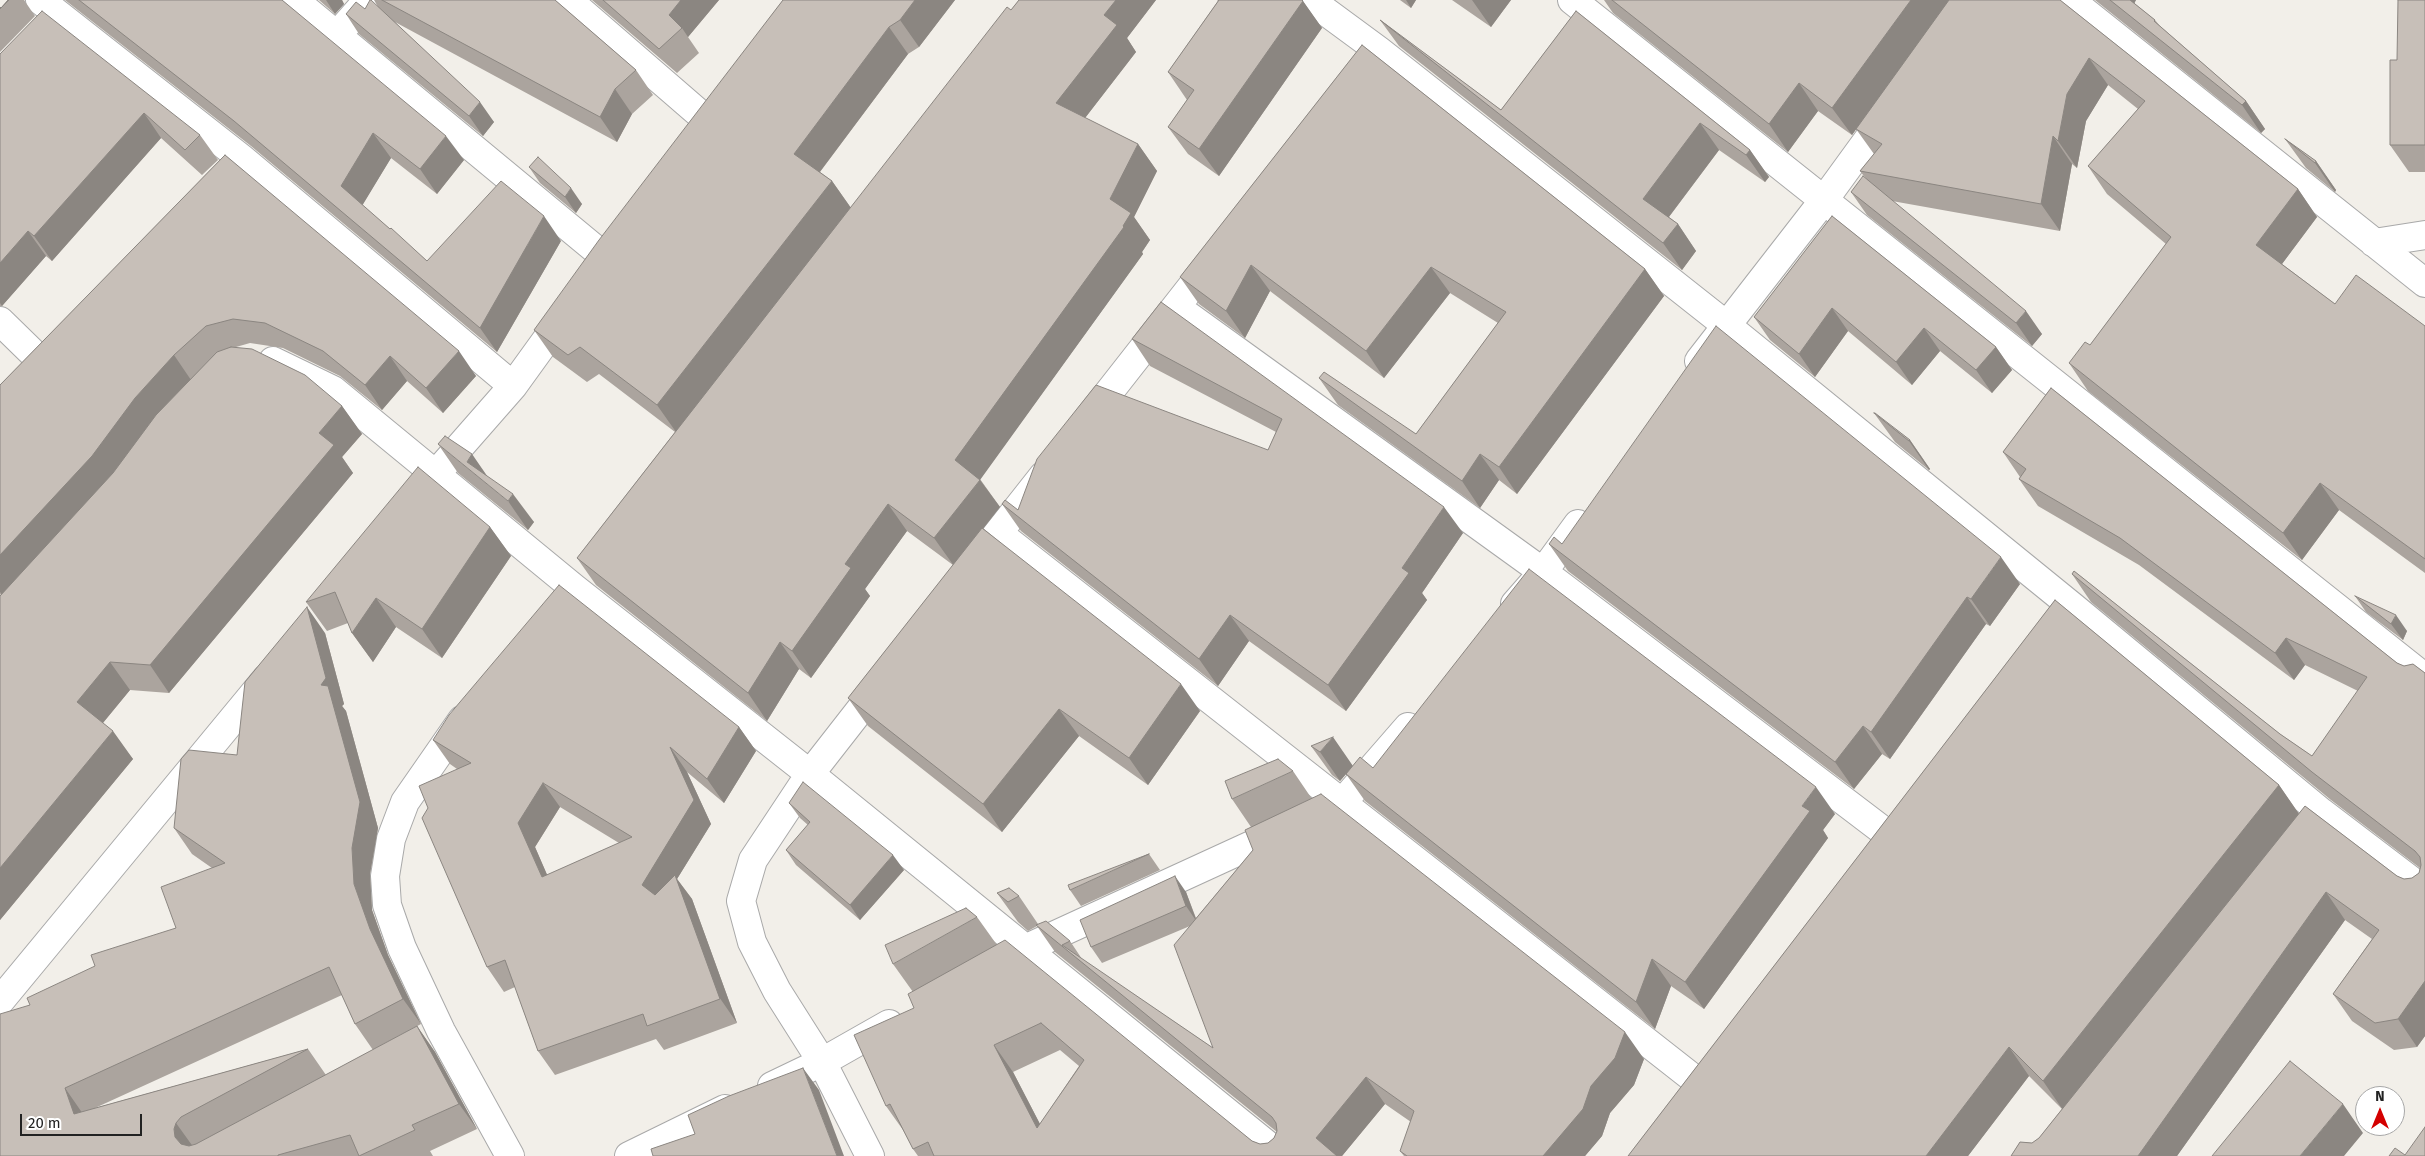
<!DOCTYPE html>
<html>
<head>
<meta charset="utf-8">
<style>
	body { margin:0 }
	#map { position:relative; width:2425px; height:1156px; overflow:hidden; background:#f2efe9; font-family:"Fira Sans",sans-serif }
	canvas { display:block }
	.north { position:absolute; left:2355px; top:1086px; width:50px; height:50px; box-sizing:border-box; background:#fff; border:1px solid #a7a7a7; border-radius:50%; rotate:0deg; font-size:14px; font-weight:700; line-height:20px; text-align:center; color:#222 }
	.north::after { content:''; display:block; margin:auto; width:18px; height:22px; background:#d40000; clip-path:polygon(50% 0,100% 100%,50% 72%,0 100%) }
	.scale { position:absolute; left:20px; top:1114px; width:122px; height:22px; box-sizing:border-box; border:2px solid #222; border-top:0; padding-left:6px; font-size:15px; line-height:18px; white-space:nowrap; color:#222; -webkit-text-stroke:4px #fff; paint-order:stroke }
</style>
</head>
<body>
<div id="map">
<canvas width="2425" height="1156"></canvas>
<div class="north">N</div>
<div class="scale">20 m</div>
</div>
<script>
const c = document.querySelector('canvas').getContext('2d');
c.lineJoin = 'round';
const poly = rows => new Path2D(rows.map(r => 'M' + r).join(''));
function stroke(path, color, width, dash) { c.strokeStyle = color; c.lineWidth = width; c.lineCap = dash ? 'butt' : 'round'; c.setLineDash(dash || []); c.stroke(path); }
function fill(path, color) { c.fillStyle = color; c.fill(path, 'evenodd'); }
const street = poly([
	[40,0,241,158,513,386],
	[294,0,606,258],
	[568,0,709,122],
	[1310,0,1378,50,1726,325,2073,607,2321,812,2425,891],
	[1572,0,2425,678],
	[2070,0,2425,283],
	[338,34,368,0],
	[2374,243,2425,235],
	[1176,307,1543,572,1894,839],
	[0,321,42,362],
	[273,361,333,390,574,588,810,774,1281,1156],
	[1699,361,1824,200,1888,112],
	[1088,419,1211,262],
	[435,475,513,386,565,314],
	[998,533,1703,1086],
	[972,566,1043,476],
	[1515,604,1543,572,1578,524],
	[462,720,405,802,391,839,385,876,387,905,402,948,441,1031,510,1156],
	[986,971,1025,949,1341,804,1408,727],
	[0,1001,266,679],
	[772,1086,822,1062,889,1024],
	[629,1156,725,1109],
	[870,1156,822,1062,777,991,752,942,741,901,753,860,810,774,881,683]
]);
const wall = poly([
	[8,0,24,0,35,16,0,52,0,7,1,8],
	[65,0,282,0,464,160,437,194,391,158,362,205,390,229,427,261,561,241,497,352,251,146],
	[319,0,342,0,344,4,335,14],
	[374,0,555,0,636,70,653,95,632,114,617,142,395,22,494,122,483,136,359,34,346,14,378,7],
	[592,0,719,0,688,37,699,53,677,73],
	[783,0,955,0,919,47,908,54,820,172,832,181,851,208,1019,0,1156,0,1127,38,1136,52,1085,118,1138,144,1157,171,1134,217,1150,240,1142,252,1143,254,980,479,1000,507,983,528,1200,711,1148,785,1079,736,1002,832,868,726,848,698,953,565,907,531,865,589,870,596,811,678,799,669,767,721,596,585,577,558,675,432,599,374,587,382,553,357,534,330],
	[1217,0,1302,0,1322,28,1219,176,1188,154,1168,127,1187,100,1168,72,1218,1],
	[1400,0,1416,0,1411,8],
	[1452,0,1511,0,1491,27],
	[1604,0,2060,0,2298,189,2317,217,2282,264,2335,304,2425,326,2425,573,2339,510,2302,560,2088,391,2069,363,2090,345,2166,244,2107,194,2088,166,2138,109,2108,85,2086,121,2077,168,2072,164,2060,231,1892,201,2042,334,2032,346,1867,215,1851,192,1867,180,1860,171,1874,154,1856,129,1852,135,1818,111,1788,152,1613,13],
	[2095,0,2136,0,2134,3,2155,20,2160,26,2246,101,2265,129,2261,133],
	[2425,0,2425,172,2409,172,2390,145,2397,60],
	[1576,11,1750,150,1769,177,1765,182,1719,150,1669,217,1678,224,1696,251,1682,270,1399,46,1380,20,1501,110],
	[1362,45,1645,269,1664,296,1517,494,1499,480,1480,508,1338,405,1319,378,1416,434,1498,323,1450,293,1384,378,1270,291,1245,338,1199,304,1180,277],
	[0,54,200,135,218,160,202,175,161,138,52,261,46,256,2,306,0,306],
	[2285,139,2316,161,2336,190,2335,192,2306,168],
	[225,155,476,376,443,413,407,381,382,410,340,376,283,348,250,343,236,347,342,406,362,434,342,457,353,473,169,693,130,690,103,723,133,759,0,920,0,596,1,595,0,594,0,385],
	[529,167,582,204,576,213,540,183],
	[1832,216,1996,347,2012,370,1992,393,1940,351,1912,385,1848,331,1815,377,1770,340,1754,317],
	[1161,302,1463,533,1422,593,1427,600,1346,711,1249,641,1218,686,1021,531,1002,504,1018,510,1268,450,1276,432,1150,366,1132,339],
	[2051,388,2397,663,2404,666,2413,664,2425,673,2425,1036,2417,1047,2394,1050,2352,1021,2333,994,2372,939,2345,920,2177,1156,2011,1156,2020,1142,2032,1143,2039,1138,2062,1109,2029,1076,1968,1156,1628,1156,2055,600,2279,785,2299,814,2305,806,2397,876,2404,879,2412,878,2419,873,2420,868,2331,800,2091,602,2072,574,2074,571,2280,734,2312,756,2358,691,2305,665,2294,680,2139,565,2038,506,2019,479,2020,477,2003,452],
	[1874,413,1910,440,1930,469,1929,470,1895,442],
	[438,444,534,522,528,530,458,473],
	[490,527,511,556,442,658,396,627,373,662,352,633,348,623,327,631,306,602],
	[1549,544,1562,544,2020,584,1990,626,1986,624,1890,759,1882,754,1854,789,1568,571],
	[2355,596,2407,631,2403,640,2366,612],
	[325,633,344,704,342,706,346,711,378,828,370,874,372,910,388,955,421,1024,373,1050,355,1024,342,995,95,1108,308,1049,326,1075,417,1026,435,1052,477,1129,430,1151,433,1156,0,1156,176,928,212,868,192,854,174,828,237,755],
	[739,727,756,751,724,803,687,772,711,824,677,879,692,899,737,1023,664,1050,656,1039,555,1075,538,1051,515,987,504,992,487,967,457,769,450,764,433,740],
	[560,807,619,843,547,875,535,847],
	[1311,746,1353,766,1835,814,1823,830,1828,838,1704,1009,1671,986,1655,1029,1365,801,1346,774,1340,781,1332,775],
	[1293,771,1312,799,1644,1059,1634,1085,1610,1113,1602,1136,1585,1156,1404,1156,1400,1151,1411,1122,1385,1104,1342,1156,918,1156,913,1149,903,1130,886,1106,914,1008,913,992,893,964,977,917,997,945,1252,1141,1260,1144,1268,1143,1274,1138,1277,1132,1055,952,1037,926,1028,931,1018,922,997,893,1019,896,1038,924,1070,941,1082,959,1213,1048,1190,926,1102,963,1091,947,1186,892,1196,918,1253,850,1251,827,1232,799],
	[1060,1050,1079,1066,1040,1124,1013,1072],
	[789,803,904,870,860,920,796,865,786,850,808,825,800,818],
	[1149,854,1160,870,1081,906,1070,890]
]);
const shadedWall = poly([
	[326,0,342,0,344,4,335,14],
	[681,0,719,0,688,37,682,28,669,15],
	[915,0,955,0,919,47,900,20],
	[1116,0,1156,0,1127,38,1136,52,1075,131,1056,103,1104,15],
	[1406,0,1416,0,1411,8],
	[1472,0,1511,0,1491,27],
	[1911,0,1950,0,1852,135,1832,108],
	[2124,0,2136,0,2133,6],
	[1303,1,1322,28,1219,176,1199,149],
	[889,27,908,54,813,181,794,154],
	[2089,58,2108,85,2086,121,2077,168,2058,141,2067,94],
	[1799,83,1818,111,1788,152,1769,124],
	[615,89,632,114,617,142,600,117],
	[2246,101,2265,129,2261,133,2242,105],
	[480,102,494,122,483,136,469,116],
	[144,113,161,138,52,261,34,236],
	[1700,123,1719,150,1662,226,1643,199],
	[373,133,391,158,359,211,341,186],
	[446,136,464,160,437,194,420,169],
	[2053,136,2072,164,2060,231,2041,204],
	[1138,144,1157,171,1134,217,1150,240,1142,252,1143,254,975,487,955,460,1110,199],
	[1750,150,1769,177,1765,182,1746,155],
	[2316,161,2336,190,2335,192,2315,163],
	[832,181,851,208,676,432,657,405],
	[571,188,582,204,576,213,565,197],
	[2298,189,2317,217,2276,272,2256,245],
	[544,216,561,241,497,352,480,328],
	[1678,224,1696,251,1682,270,1663,243],
	[28,231,46,256,2,306,0,303,0,263],
	[1251,265,1270,291,1245,338,1226,311],
	[1431,267,1450,293,1384,378,1366,351],
	[1645,269,1664,296,1517,494,1499,467],
	[1832,308,1848,331,1815,377,1799,354],
	[2026,311,2042,334,2032,346,2016,323],
	[1924,328,1940,351,1912,385,1896,362],
	[1996,347,2012,370,1992,393,1976,370],
	[459,351,476,376,443,413,426,388],
	[174,355,191,380,109,481,3,596,0,592,0,555,135,398],
	[390,356,407,381,382,410,365,385],
	[342,406,362,434,342,457,353,473,169,693,150,665,319,433],
	[1910,440,1930,469,1929,470,1909,441],
	[472,454,492,483,467,462],
	[1480,454,1499,480,1480,508,1462,481],
	[980,480,1000,507,954,566,934,538],
	[2320,483,2339,510,2302,560,2283,533],
	[513,494,534,522,528,530,508,501],
	[888,504,907,531,865,589,870,596,811,678,792,651,845,564],
	[1444,507,1463,533,1422,593,1427,600,1346,711,1328,685,1402,568],
	[490,527,511,556,442,658,422,629],
	[2001,557,2020,584,1990,626,1971,599],
	[1967,597,1986,624,1890,759,1871,732],
	[376,598,396,627,373,662,352,633],
	[307,607,325,633,344,704,342,706,346,711,378,828,370,874,372,910,388,955,421,1024,403,999,370,929,354,884,352,848],
	[1230,615,1249,641,1218,686,1199,659],
	[2396,615,2407,631,2403,640,2391,624],
	[2286,638,2305,665,2294,680,2275,653],
	[780,642,799,669,767,721,748,693],
	[110,662,130,690,97,730,77,702],
	[1181,684,1200,711,1148,785,1129,758],
	[1059,709,1079,736,1002,832,983,804],
	[1863,726,1882,754,1854,789,1835,762],
	[739,727,756,751,724,803,707,779],
	[113,731,133,759,0,920,0,868],
	[1333,737,1353,766,1340,781,1320,752],
	[670,747,687,772,711,824,677,879,692,899,737,1023,642,885],
	[543,783,560,807,535,847,559,902,542,877,518,823],
	[2279,785,2299,814,2063,1110,2043,1081],
	[1816,787,1835,814,1823,830,1828,838,1704,1009,1685,982,1802,806],
	[893,855,904,870,860,920,850,905],
	[1175,876,1186,892,1197,922,1186,906],
	[2326,892,2345,920,2177,1156,2138,1156],
	[1652,959,1671,986,1655,1029,1636,1002],
	[2425,981,2425,1036,2417,1047,2398,1019],
	[417,1026,435,1052,477,1129,459,1104],
	[1625,1032,1644,1059,1634,1085,1610,1113,1602,1136,1585,1156,1543,1156,1591,1086],
	[994,1045,1013,1072,1056,1155,1037,1128],
	[2009,1047,2029,1076,1968,1156,1926,1156],
	[803,1068,819,1090,844,1156,837,1156],
	[1366,1077,1385,1104,1342,1156,1328,1156,1316,1138],
	[65,1088,83,1114,74,1114],
	[2343,1104,2363,1133,2344,1156,2300,1156],
	[176,1123,194,1148,191,1155,175,1137,174,1129]
]);
const building = poly([
	[8,0,9,0,0,9,0,7,1,8,8,0],
	[79,0,282,0,446,136,420,169,373,133,341,186,390,229,391,228,427,261,501,181,544,216,480,328,234,121,79,0],
	[370,0,371,0,480,102,469,116,346,14,356,2,365,9,370,0],
	[382,0,555,0,636,70,615,89,600,117,382,0],
	[603,0,681,0,669,15,682,28,659,49,603,0],
	[783,0,915,0,900,20,889,27,794,154,832,181,657,405,580,347,568,355,534,330,599,240,783,0],
	[1019,0,1116,0,1104,15,1117,25,1056,103,1138,144,1110,199,1131,213,1123,226,1124,227,955,460,980,480,934,538,888,504,845,564,851,568,792,651,780,642,748,693,577,558,1007,7,1011,10,1019,0],
	[1219,0,1302,0,1303,1,1199,149,1168,127,1194,90,1168,72,1219,0],
	[1612,0,1911,0,1832,108,1799,83,1769,124,1612,0],
	[1949,0,2060,0,2298,189,2256,245,2335,304,2356,275,2425,326,2425,559,2320,483,2283,533,2069,363,2085,342,2090,345,2171,237,2088,166,2145,101,2089,58,2067,94,2058,141,2053,136,2041,204,1860,171,1882,144,1856,129,1949,0],
	[2110,0,2130,0,2155,20,2154,21,2246,101,2242,105,2110,0],
	[2398,0,2425,0,2425,145,2390,145,2390,60,2397,60,2398,0],
	[42,11,200,135,185,150,144,113,34,236,28,231,0,263,0,54,42,11],
	[1576,11,1750,150,1746,155,1700,123,1643,199,1678,224,1663,243,1380,20,1501,110,1576,11],
	[1362,45,1645,269,1499,467,1480,454,1462,481,1319,378,1324,372,1416,434,1506,312,1431,267,1366,351,1251,265,1226,311,1180,277,1362,45],
	[2285,139,2316,161,2315,163,2285,139],
	[225,155,459,351,426,388,390,356,365,385,323,351,265,323,233,319,206,326,174,355,135,398,92,456,0,555,0,385,225,155],
	[538,157,571,188,565,197,529,167,538,157],
	[1863,176,2026,311,2016,323,1851,192,1863,176],
	[1832,216,1996,347,1976,370,1924,328,1896,362,1832,308,1799,354,1754,317,1832,216],
	[1161,302,1444,507,1402,568,1409,573,1328,685,1230,615,1199,659,1002,504,1005,500,1018,510,1037,459,1096,385,1268,450,1282,419,1132,339,1161,302],
	[1716,326,2001,557,1971,599,1967,597,1871,732,1863,726,1835,762,1549,544,1554,537,1562,544,1716,326],
	[231,347,252,349,305,375,342,406,319,433,334,445,150,665,110,662,77,702,113,731,0,868,0,596,113,473,156,415,217,352,231,347],
	[2051,388,2397,663,2404,666,2413,664,2425,673,2425,981,2398,1019,2375,1023,2333,994,2379,930,2326,892,2138,1156,2011,1156,2020,1142,2032,1143,2039,1138,2305,806,2397,876,2404,879,2412,878,2419,873,2421,865,2420,857,2415,851,2312,772,2072,574,2074,571,2280,734,2312,756,2367,677,2286,638,2275,653,2120,538,2019,479,2026,469,2003,452,2051,388],
	[1874,413,1875,413,1910,440,1909,441,1874,413],
	[445,436,472,454,467,462,513,494,508,501,438,444,445,436],
	[418,467,490,527,422,629,376,598,352,633,335,592,306,602,418,467],
	[982,528,1181,684,1129,758,1059,709,983,804,848,698,982,528],
	[1529,569,1816,787,1802,806,1810,811,1685,982,1652,959,1636,1002,1346,774,1360,757,1373,768,1529,569],
	[559,585,739,727,707,779,670,747,694,800,642,885,655,895,675,875,720,999,647,1026,643,1014,538,1051,505,960,487,967,422,818,428,808,419,786,471,763,433,740,449,715,559,585],
	[543,783,632,837,542,877,518,823,543,783],
	[2355,596,2396,615,2391,624,2355,596],
	[2055,600,2279,785,2043,1081,2009,1047,1926,1156,1628,1156,2055,600],
	[307,607,326,678,321,685,328,686,360,802,352,848,354,884,370,929,403,999,355,1024,329,967,65,1088,74,1114,308,1049,181,1117,176,1123,174,1129,175,1137,181,1144,189,1146,196,1144,417,1026,459,1104,412,1125,415,1130,359,1156,350,1135,278,1155,278,1156,0,1156,0,1014,30,1005,27,998,95,966,91,955,176,928,161,887,225,863,174,828,181,759,189,750,237,755,245,682,307,607],
	[1333,737,1320,752,1311,746,1333,737],
	[1278,759,1293,771,1232,799,1225,781,1278,759],
	[803,782,893,855,850,905,786,850,810,822,789,803,803,782],
	[1321,794,1625,1032,1615,1058,1591,1086,1583,1109,1543,1156,1407,1156,1400,1151,1414,1111,1366,1077,1316,1138,1337,1156,934,1156,928,1142,913,1149,890,1104,886,1106,854,1035,914,1008,908,994,1005,940,1252,1141,1260,1144,1268,1143,1274,1138,1277,1131,1276,1123,1272,1117,1036,925,1046,921,1070,941,1062,945,1213,1048,1174,945,1253,850,1245,830,1321,794],
	[1041,1023,1084,1060,1037,1128,994,1045,1041,1023],
	[1149,854,1070,890,1068,885,1149,854],
	[1175,876,1186,906,1091,947,1080,920,1175,876],
	[1009,888,1019,896,1008,902,997,893,1009,888],
	[966,908,977,917,893,964,885,945,966,908],
	[2290,1061,2343,1104,2300,1156,2212,1156,2290,1061],
	[803,1068,837,1156,653,1156,651,1149,695,1134,688,1115,729,1096,803,1068],
	[2425,1127,2425,1156,2389,1156,2395,1148,2405,1155,2425,1127]
]);
stroke(street, '#a9a9a9', 30);
stroke(street, '#fff', 28);
fill(wall, '#aba49e');
fill(shadedWall, '#8b8681');
fill(building, '#c7bfb8');
stroke(building, '#8b8681', 1);
</script>
</body>
</html>
